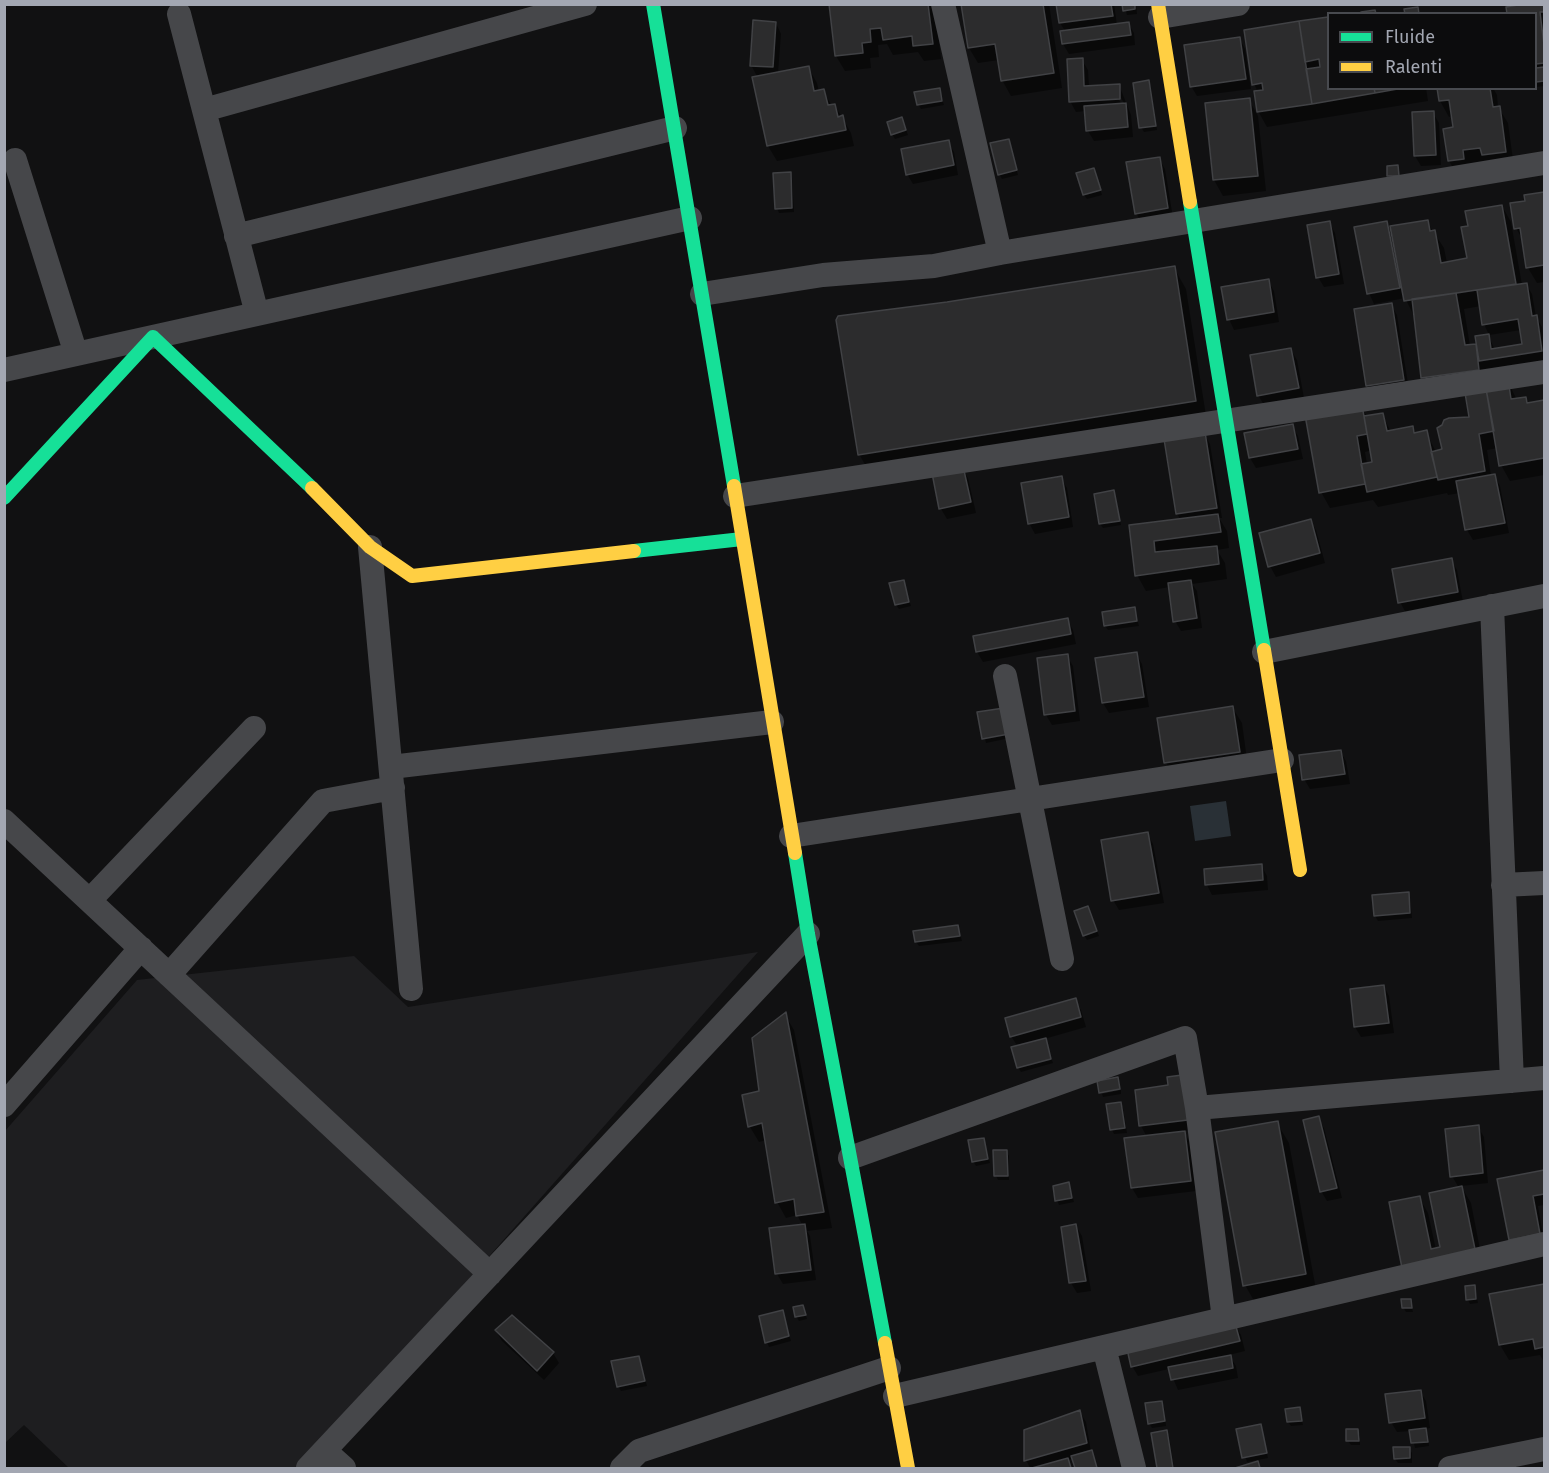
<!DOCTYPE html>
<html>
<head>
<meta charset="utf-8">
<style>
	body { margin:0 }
	#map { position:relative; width:1549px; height:1473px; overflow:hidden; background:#111112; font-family:"Fira Sans",sans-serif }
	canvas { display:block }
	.frame { position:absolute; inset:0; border:6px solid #a3a7b2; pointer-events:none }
	.legend { position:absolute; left:1327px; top:12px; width:210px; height:78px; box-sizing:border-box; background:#0c0c0d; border:2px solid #484a4f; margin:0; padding:8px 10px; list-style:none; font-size:18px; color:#a3a7b2 }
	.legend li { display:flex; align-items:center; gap:12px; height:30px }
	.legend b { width:30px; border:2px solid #484a4f }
</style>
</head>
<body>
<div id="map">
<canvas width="1549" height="1473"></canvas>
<div class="frame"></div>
<ul class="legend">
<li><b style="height:8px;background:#16e098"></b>Fluide</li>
<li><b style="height:8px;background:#ffcf43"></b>Ralenti</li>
</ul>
</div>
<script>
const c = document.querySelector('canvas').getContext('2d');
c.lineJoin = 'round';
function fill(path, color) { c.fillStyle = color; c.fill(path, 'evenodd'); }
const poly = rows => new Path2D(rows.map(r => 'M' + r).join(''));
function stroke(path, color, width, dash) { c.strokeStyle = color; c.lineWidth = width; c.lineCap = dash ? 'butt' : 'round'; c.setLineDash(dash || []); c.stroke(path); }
const built = poly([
	[758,952,302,1468,69,1468,24,1425,5,1443,5,1131,137,980,354,956,408,1007]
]);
const water = poly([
	[1226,801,1231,836,1195,841,1190,806]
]);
const shadow = poly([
	[830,4,935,4,941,59,924,61,918,52,893,55,887,44,878,45,879,57,870,58,871,68,845,71,836,56],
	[963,4,1049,4,1062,88,1011,96,1002,80,999,60,978,63,969,48],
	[1058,4,1114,4,1117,25,1128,23,1134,33,1135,45,1069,54,1063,44,1062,32,1065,31,1060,23],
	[1124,4,1136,4,1137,14,1127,15],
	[1531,4,1544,4,1544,86,1536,87,1536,14],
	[1328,18,1328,88,1426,88,1428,101,1267,127,1258,111,1258,92,1254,84,1246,31],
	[776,23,781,34,778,73,808,67,817,83,819,92,823,91,832,106,834,105,842,117,851,133,854,146,777,161,768,146,754,78,758,78,751,65],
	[1240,39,1245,49,1251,89,1197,96,1191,86],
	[1082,60,1088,70,1089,87,1119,85,1131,115,1133,137,1094,141,1088,131,1086,111,1076,112,1070,101],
	[1118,92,1125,105,1122,105,1115,93],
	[1148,82,1151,87,1157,130,1144,132,1141,127],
	[1439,88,1493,88,1497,95,1498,107,1508,123,1514,167,1458,176,1449,161,1454,129,1452,116,1449,117,1440,101],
	[939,90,944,105,921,109,918,104],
	[1249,100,1258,116,1266,191,1223,196,1214,180],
	[1433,113,1439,123,1441,165,1421,166,1415,156],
	[902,118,908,135,895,139,892,134],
	[1009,140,1018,175,1002,179,999,174],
	[948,142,954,152,958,175,913,184,907,174],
	[1159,159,1165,169,1173,218,1142,223,1136,213],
	[1094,170,1102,195,1087,199,1084,195],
	[790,174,792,178,794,212,779,213,777,208],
	[1544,193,1544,282,1537,283,1528,268,1524,242,1516,228,1527,202,1526,196],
	[1502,206,1511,222,1522,285,1526,284,1532,294,1536,317,1542,327,1544,342,1544,362,1507,380,1517,400,1525,398,1529,404,1544,402,1544,475,1510,481,1501,465,1498,448,1487,450,1491,476,1494,475,1500,486,1509,533,1473,540,1467,530,1460,493,1448,495,1447,493,1378,507,1373,500,1330,508,1321,492,1361,407,1367,417,1382,414,1391,432,1412,427,1416,434,1426,432,1436,452,1443,451,1471,418,1467,394,1432,393,1423,377,1414,316,1405,298,1374,304,1369,293,1387,222,1391,228,1427,222,1444,248,1447,263,1469,260,1469,227],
	[1481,306,1484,324,1489,335,1521,330,1523,345,1495,350,1488,335,1478,345,1470,346,1464,309],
	[1372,450,1374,463,1367,464,1365,452],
	[1329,222,1335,233,1344,284,1324,287,1318,277],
	[1174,268,1186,289,1207,422,871,475,859,454,948,303],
	[1268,281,1274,291,1279,322,1234,330,1229,319],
	[1391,305,1397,315,1409,390,1373,396,1367,385],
	[1291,350,1297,360,1304,398,1264,405,1258,395],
	[1292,426,1298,436,1303,459,1256,468,1250,458],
	[1204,434,1210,444,1222,518,1219,518,1227,531,1229,548,1217,550,1225,563,1227,579,1192,584,1197,591,1202,628,1181,631,1175,621,1170,587,1146,591,1137,575,1131,527,1181,520,1177,514],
	[962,468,968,478,976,513,947,519,941,509,934,474],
	[1061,478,1067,488,1073,527,1035,534,1029,523],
	[1114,492,1116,497,1121,525,1103,528,1100,524,1095,495],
	[1310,520,1316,530,1325,563,1276,577,1270,566],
	[1451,560,1457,570,1463,602,1406,613,1400,602],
	[903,581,911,606,899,609,896,605],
	[1134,609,1139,626,1108,630,1105,626],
	[1067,619,1073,630,1076,644,983,662,977,652],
	[1136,654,1142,664,1149,707,1109,713,1103,703],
	[1067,656,1073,666,1080,721,1052,725,1046,715],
	[1232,707,1242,723,1248,767,1175,779,1166,763,1159,719],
	[979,714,1010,738,986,743],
	[1340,751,1346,761,1350,784,1310,789,1304,779],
	[1147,833,1153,844,1164,903,1119,910,1113,900],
	[1261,865,1267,876,1268,890,1212,895,1207,885],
	[1408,894,1410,898,1412,918,1378,921,1375,916,1374,896],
	[1090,912,1099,936,1087,940,1084,935],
	[958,927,962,941,919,946,916,942,915,932],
	[1384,986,1389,996,1394,1033,1361,1037,1355,1027],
	[1075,1000,1081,1010,1086,1027,1044,1039,1053,1063,1021,1072,1018,1067,1018,1047,1011,1036],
	[785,1015,794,1030,832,1228,807,1231,810,1236,816,1280,783,1284,777,1274,771,1229,803,1226,797,1215,786,1218,777,1202,766,1140,759,1142,750,1127,743,1096,761,1092],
	[1169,1086,1193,1130,1184,1131,1190,1143,1196,1191,1138,1198,1132,1188,1147,1137,1141,1126,1136,1091],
	[1121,1090,1121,1094,1103,1097,1102,1094],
	[1120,1103,1123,1108,1127,1133,1114,1134,1112,1130,1108,1106],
	[1318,1118,1324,1128,1342,1198,1327,1201,1321,1191],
	[1277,1123,1289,1143,1317,1295,1257,1306,1245,1285],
	[1478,1127,1484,1137,1488,1183,1461,1186,1471,1203,1484,1270,1413,1284,1419,1197,1428,1213,1436,1250,1442,1249,1459,1188,1452,1176],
	[984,1139,990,1163,976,1166,973,1161],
	[1006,1151,1009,1156,1009,1180,998,1180,996,1176],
	[1544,1172,1544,1205,1538,1206,1544,1241,1499,1180],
	[1069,1184,1074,1202,1059,1205,1057,1200],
	[1076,1226,1082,1236,1091,1291,1077,1293,1071,1283],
	[1474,1286,1478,1303,1470,1304,1468,1300,1467,1287],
	[1544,1286,1544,1362,1540,1355,1509,1360,1500,1345,1491,1296],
	[1410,1301,1413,1312,1406,1312,1403,1307],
	[803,1306,807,1319,799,1321,796,1316],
	[782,1312,791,1341,769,1347,767,1342],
	[512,1317,553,1353,559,1363,544,1380,502,1341,496,1331],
	[1235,1325,1241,1335,1245,1351,1229,1355,1236,1366,1238,1378,1178,1390,1169,1369,1138,1376,1132,1366],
	[641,1363,647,1386,621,1391,618,1386],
	[1420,1391,1426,1401,1430,1428,1425,1429,1428,1434,1429,1446,1415,1448,1411,1431,1397,1432,1391,1422],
	[1161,1402,1164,1407,1166,1426,1152,1428,1149,1423],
	[1299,1409,1303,1425,1291,1426,1288,1422],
	[1080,1412,1086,1422,1091,1452,1097,1468,1076,1468,1074,1459,1067,1460,1071,1468,1030,1468,1026,1460],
	[1260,1425,1268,1458,1247,1462,1238,1430],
	[1357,1430,1360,1435,1360,1445,1351,1445,1348,1441],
	[1166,1432,1169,1436,1174,1468,1158,1468,1153,1434],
	[1409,1448,1412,1453,1412,1463,1398,1463,1395,1459]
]);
const building = poly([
	[829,4,928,4,933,44,913,46,912,36,883,40,881,28,870,29,871,42,862,43,863,53,835,56,829,4],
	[961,4,1043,4,1054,73,1001,81,995,44,968,48,961,4],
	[1056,4,1111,4,1113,16,1059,23,1056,4],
	[1122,4,1135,4,1135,9,1123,11,1122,4],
	[1524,4,1544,4,1544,12,1540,12,1544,45,1544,63,1536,64,1536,14,1507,14,1506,7,1524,4],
	[1418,7,1419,14,1405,14,1404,9,1418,7],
	[1375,10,1376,14,1362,14,1361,12,1375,10],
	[1328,17,1328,88,1374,88,1375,93,1312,104,1306,69,1320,67,1319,59,1305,62,1299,21,1328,17],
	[753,20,776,22,773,67,750,66,753,20],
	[1299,21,1312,104,1257,112,1254,91,1263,90,1262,83,1252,85,1244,30,1299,21],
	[1129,22,1131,35,1062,44,1060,31,1129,22],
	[1240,37,1246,79,1190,87,1184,45,1240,37],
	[1083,58,1084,86,1120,84,1120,99,1069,102,1067,59,1083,58],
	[809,66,814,91,824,89,828,105,835,104,838,117,843,115,846,130,767,146,752,77,809,66],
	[1544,67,1544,81,1536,82,1536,68,1544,67],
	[1149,80,1156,126,1139,128,1133,83,1149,80],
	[940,88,942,101,917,105,914,92,940,88],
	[1374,88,1403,88,1375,93,1374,88],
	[1437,88,1490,88,1493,107,1500,106,1506,152,1482,155,1480,148,1463,150,1464,159,1448,161,1443,129,1453,127,1449,100,1439,101,1437,88],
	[1250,98,1258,176,1213,180,1205,103,1250,98],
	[1126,103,1128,127,1086,131,1084,106,1126,103],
	[1434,111,1436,155,1414,156,1412,112,1434,111],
	[902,117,906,130,891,135,887,122,902,117],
	[1009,139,1017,170,998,175,990,143,1009,139],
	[949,140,954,165,906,175,901,149,949,140],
	[1160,157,1168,208,1135,214,1126,162,1160,157],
	[1398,165,1399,176,1387,176,1387,166,1398,165],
	[1094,168,1101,190,1083,195,1076,173,1094,168],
	[791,172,792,208,775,209,773,173,791,172],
	[1544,192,1544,265,1526,268,1520,228,1514,229,1510,203,1525,201,1524,195,1544,192],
	[1502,205,1516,284,1404,301,1390,226,1428,220,1430,231,1435,230,1441,263,1467,258,1461,227,1468,226,1465,211,1502,205],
	[1330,221,1339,274,1316,278,1307,225,1330,221],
	[1387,221,1400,288,1367,294,1354,227,1387,221],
	[1175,266,1196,401,858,455,836,320,838,316,947,302,1175,266],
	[1269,279,1274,312,1227,320,1221,287,1269,279],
	[1527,283,1532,316,1537,315,1542,351,1479,361,1475,336,1489,334,1491,349,1522,344,1518,319,1482,325,1477,290,1527,283],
	[1456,293,1465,345,1476,344,1479,370,1421,378,1412,299,1456,293],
	[1392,303,1404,380,1366,386,1354,309,1392,303],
	[1291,348,1299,388,1257,396,1250,355,1291,348],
	[1508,379,1511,399,1526,397,1527,403,1544,400,1544,458,1499,466,1485,383,1508,379],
	[1486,389,1494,431,1479,434,1485,471,1438,480,1431,452,1442,449,1437,428,1442,425,1444,420,1449,418,1469,417,1465,393,1486,389],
	[1362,405,1367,434,1357,436,1365,484,1319,493,1305,415,1362,405],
	[1383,413,1387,431,1413,426,1414,433,1427,430,1437,477,1367,492,1361,464,1372,462,1364,416,1383,413],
	[1293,424,1298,449,1249,458,1244,433,1293,424],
	[1205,432,1217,508,1176,514,1164,439,1205,432],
	[963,466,971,502,939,509,932,473,963,466],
	[1495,474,1505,523,1465,530,1456,481,1495,474],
	[1062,476,1069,517,1028,524,1021,483,1062,476],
	[1114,490,1120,521,1099,524,1094,494,1114,490],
	[1218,514,1221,532,1154,541,1155,552,1217,546,1219,564,1135,576,1129,525,1218,514],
	[1311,519,1320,553,1268,567,1259,533,1311,519],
	[1452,558,1458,592,1398,603,1392,569,1452,558],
	[904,580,909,602,895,605,889,583,904,580],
	[1191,580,1197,618,1173,622,1168,583,1191,580],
	[1135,607,1137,621,1104,626,1102,612,1135,607],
	[1068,618,1071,634,976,652,973,636,1068,618],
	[1137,652,1144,697,1102,703,1095,658,1137,652],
	[1068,654,1075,711,1044,715,1037,658,1068,654],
	[1233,706,1240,752,1164,763,1157,718,1233,706],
	[1004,708,1009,734,982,739,977,712,1004,708],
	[1341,750,1345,774,1302,780,1299,755,1341,750],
	[1148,832,1159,893,1111,901,1101,840,1148,832],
	[1262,864,1263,880,1205,885,1204,869,1262,864],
	[1409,892,1410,913,1374,916,1372,895,1409,892],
	[1088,906,1097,931,1083,936,1074,911,1088,906],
	[958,925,960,936,915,942,913,931,958,925],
	[1384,985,1389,1023,1354,1027,1350,989,1384,985],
	[1076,998,1081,1017,1010,1037,1005,1018,1076,998],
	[786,1012,824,1212,796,1216,794,1199,775,1203,762,1123,748,1127,742,1095,759,1091,752,1038,786,1012],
	[1046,1038,1051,1059,1017,1068,1011,1047,1046,1038],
	[1182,1075,1188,1120,1139,1126,1135,1090,1168,1085,1167,1077,1182,1075],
	[1118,1077,1120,1089,1099,1093,1097,1081,1118,1077],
	[1121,1102,1125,1128,1110,1130,1106,1104,1121,1102],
	[1319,1116,1337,1188,1320,1192,1303,1120,1319,1116],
	[1278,1121,1306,1274,1243,1286,1215,1132,1278,1121],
	[1479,1125,1483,1173,1450,1177,1445,1129,1479,1125],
	[1185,1131,1191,1181,1131,1188,1124,1138,1185,1131],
	[984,1138,988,1159,972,1162,968,1140,984,1138],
	[993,1150,1007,1150,1008,1176,994,1176,993,1150],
	[1544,1170,1544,1194,1533,1196,1540,1234,1509,1240,1497,1179,1544,1170],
	[1069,1182,1072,1198,1055,1201,1053,1186,1069,1182],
	[1462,1186,1476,1254,1402,1268,1389,1202,1420,1196,1431,1249,1440,1247,1429,1193,1462,1186],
	[805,1224,811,1270,775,1274,769,1228,805,1224],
	[1076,1224,1086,1281,1069,1283,1061,1227,1076,1224],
	[1544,1284,1544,1347,1535,1349,1533,1339,1499,1345,1489,1294,1544,1284],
	[1475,1285,1476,1299,1466,1300,1465,1286,1475,1285],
	[1401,1299,1411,1299,1412,1308,1402,1308,1401,1299],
	[803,1305,806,1315,795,1317,793,1307,803,1305],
	[783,1310,789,1336,765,1343,759,1316,783,1310],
	[512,1315,554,1352,537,1371,495,1330,512,1315],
	[1235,1323,1240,1341,1131,1367,1127,1349,1235,1323],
	[1231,1355,1233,1368,1171,1380,1168,1367,1231,1355],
	[639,1356,645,1381,617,1387,611,1361,639,1356],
	[1421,1390,1425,1418,1389,1423,1385,1394,1421,1390],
	[1162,1401,1165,1421,1148,1424,1145,1403,1162,1401],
	[1300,1407,1302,1421,1287,1422,1285,1409,1300,1407],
	[1080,1410,1087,1443,1024,1461,1024,1430,1080,1410],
	[1261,1424,1267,1453,1242,1458,1236,1429,1261,1424],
	[1426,1428,1428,1442,1411,1443,1409,1430,1426,1428],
	[1346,1429,1358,1429,1359,1441,1346,1441,1346,1429],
	[1167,1430,1173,1468,1157,1468,1151,1433,1167,1430],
	[1393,1447,1410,1447,1410,1458,1394,1459,1393,1447],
	[1092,1450,1097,1468,1075,1468,1071,1456,1092,1450],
	[1068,1458,1071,1468,1032,1468,1068,1458],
	[1258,1461,1260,1468,1235,1468,1258,1461]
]);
const street = poly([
	[943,4,1000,253],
	[179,14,257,314],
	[1160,17,1238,4],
	[204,110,585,4],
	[15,160,76,354],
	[236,236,675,128],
	[702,294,823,275,934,266,1000,253,1544,163],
	[4,370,690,218],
	[735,496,1544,372],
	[370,547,411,989],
	[1492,606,1512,1081],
	[1264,652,1544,596],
	[1005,676,1062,959],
	[391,767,772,722],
	[4,821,490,1274],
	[791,836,1282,760],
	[1503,885,1544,883],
	[90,900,254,728],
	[169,975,323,801,393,788],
	[4,1105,141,948],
	[1197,1108,1544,1078],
	[850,1158,1185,1038,1197,1108,1224,1319],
	[1104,1347,1134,1468],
	[895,1396,1544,1244],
	[325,1451,344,1468],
	[308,1468,808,934],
	[622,1468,639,1451,889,1368],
	[1450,1468,1544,1449]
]);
const fast = poly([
	[653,4,734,486],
	[1190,202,1264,650],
	[4,498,153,337,312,488],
	[634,551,742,539],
	[795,853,808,934,885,1343]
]);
const slow = poly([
	[1158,4,1190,202],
	[734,486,795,853],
	[312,488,370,547,412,576,634,551],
	[1264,650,1300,870],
	[885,1343,908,1468]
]);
fill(built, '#1e1e20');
fill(water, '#293036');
fill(shadow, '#0007');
fill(building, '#2c2c2d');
stroke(building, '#414245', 1.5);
stroke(street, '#46474a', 24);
stroke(fast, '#16e098', 14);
stroke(slow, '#ffcf43', 14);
</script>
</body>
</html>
